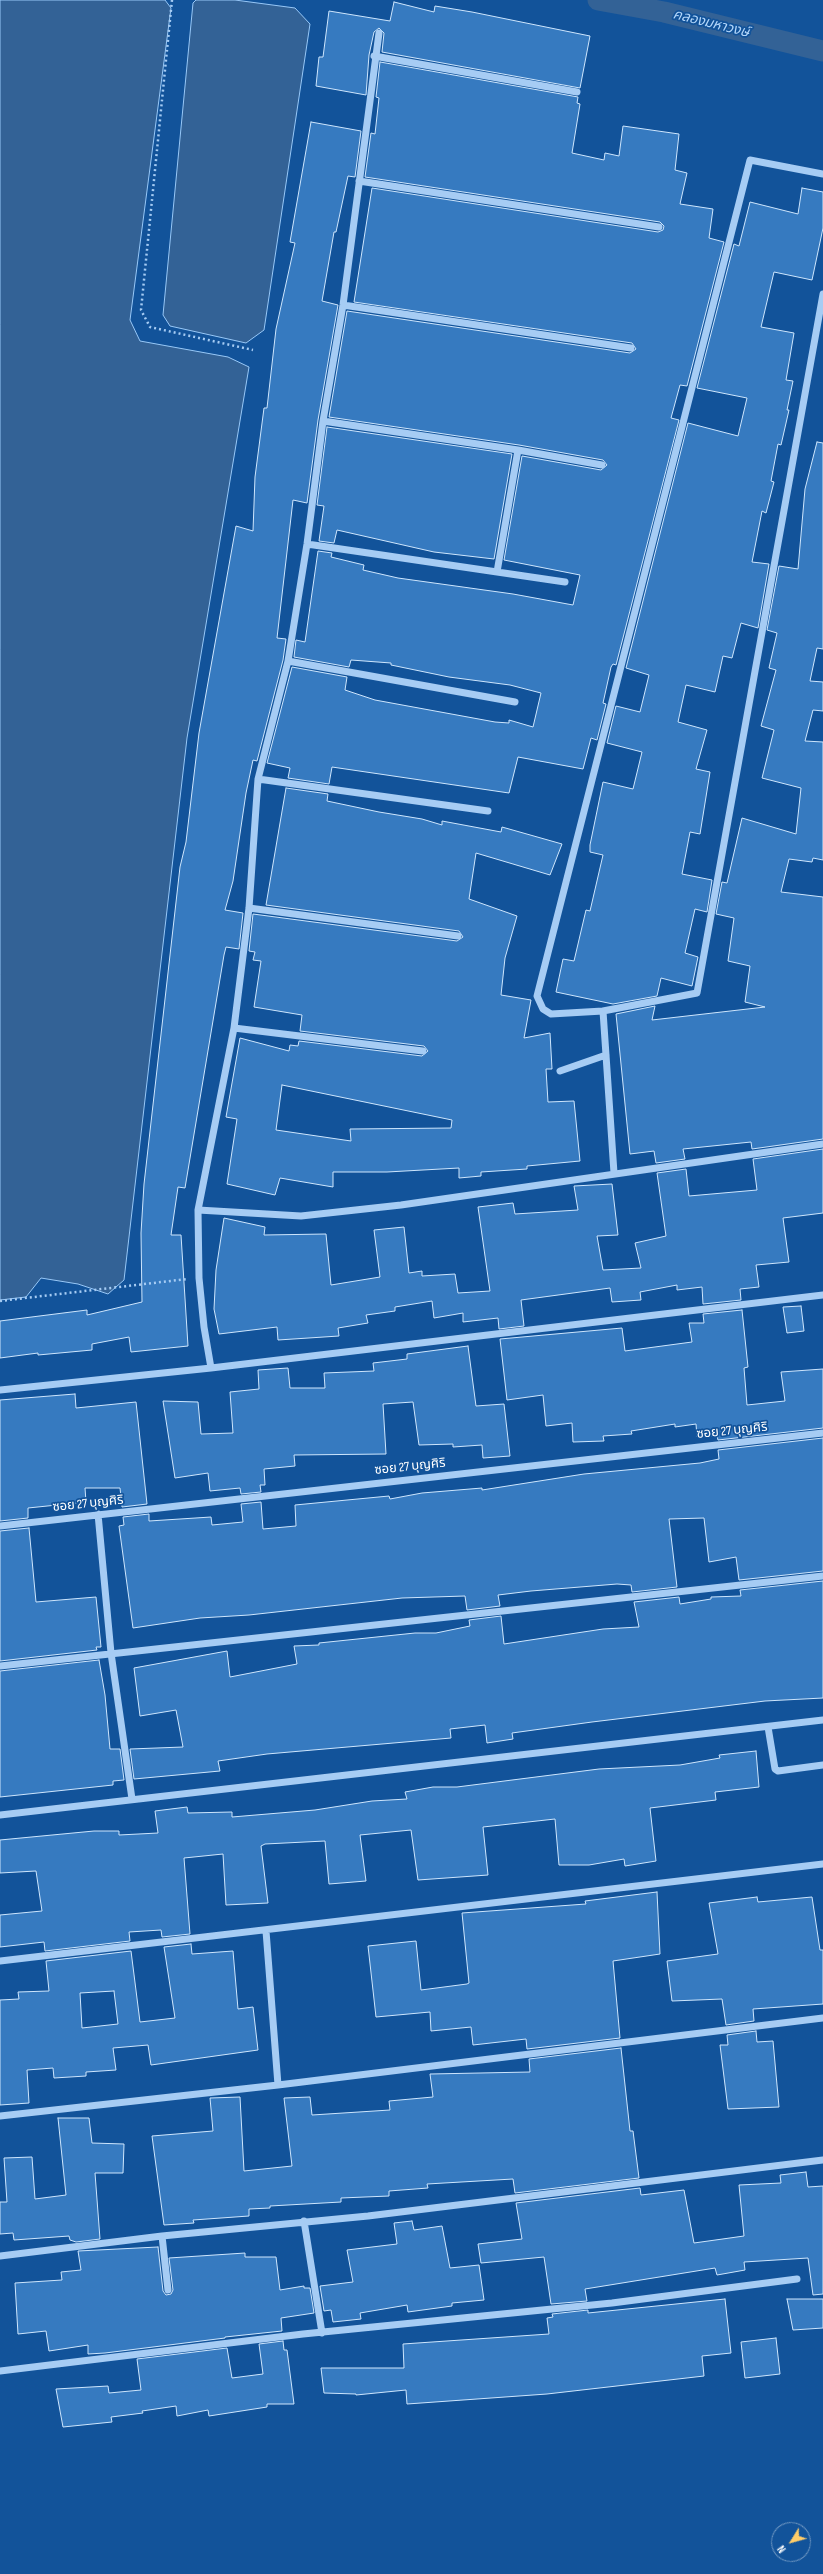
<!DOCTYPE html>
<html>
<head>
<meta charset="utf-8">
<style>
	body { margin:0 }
	#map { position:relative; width:823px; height:2574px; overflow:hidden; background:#12539a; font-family:"Sofia Sans Condensed",sans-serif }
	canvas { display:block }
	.north { position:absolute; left:771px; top:2522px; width:40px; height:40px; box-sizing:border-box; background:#12539a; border:1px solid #7198c2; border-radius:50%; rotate:233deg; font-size:11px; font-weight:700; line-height:16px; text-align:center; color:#fff }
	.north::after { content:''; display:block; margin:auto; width:14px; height:18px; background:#ffcd69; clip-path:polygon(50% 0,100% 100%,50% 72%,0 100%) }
</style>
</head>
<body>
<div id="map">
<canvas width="823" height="2574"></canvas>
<div class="north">N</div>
</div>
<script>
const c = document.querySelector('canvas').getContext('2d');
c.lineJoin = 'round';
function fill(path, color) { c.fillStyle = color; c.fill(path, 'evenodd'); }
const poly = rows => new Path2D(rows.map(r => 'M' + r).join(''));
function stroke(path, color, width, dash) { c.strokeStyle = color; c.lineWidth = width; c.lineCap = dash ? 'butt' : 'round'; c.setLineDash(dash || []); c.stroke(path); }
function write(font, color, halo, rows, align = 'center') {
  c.font = font + ' "Sofia Sans Condensed","Noto Sans Thai",sans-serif'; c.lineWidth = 3.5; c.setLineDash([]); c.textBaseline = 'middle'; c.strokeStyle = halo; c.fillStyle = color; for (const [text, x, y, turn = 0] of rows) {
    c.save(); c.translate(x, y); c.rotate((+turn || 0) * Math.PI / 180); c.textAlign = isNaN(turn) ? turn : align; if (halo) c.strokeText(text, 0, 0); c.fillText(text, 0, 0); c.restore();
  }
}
const water = poly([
	[0,0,165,0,171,8,130,320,140,341,228,357,249,367,187,738,124,1280,108,1294,78,1284,41,1278,26,1297,0,1300,0,0],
	[196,0,235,0,295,8,310,24,264,330,246,343,170,326,163,315,193,3,196,0]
]);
const canal = poly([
	[598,0,664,12,823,51]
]);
const building = poly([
	[394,2,434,12,435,6,472,12,590,36,580,88,382,52,384,33,379,28,374,32,369,55,366,95,316,86,319,57,323,57,329,11,390,21,394,2],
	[380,62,578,97,577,103,580,104,572,153,604,160,605,153,619,156,623,126,679,134,675,170,687,173,680,204,713,209,709,238,724,242,687,386,680,385,671,418,679,420,616,665,613,664,611,667,603,703,606,704,597,740,591,738,583,769,518,757,509,793,332,767,329,784,288,778,290,768,267,763,292,667,347,677,345,690,375,700,495,722,509,723,509,720,533,727,541,693,510,685,449,677,391,665,391,663,351,660,349,667,294,657,296,640,305,642,318,551,332,553,331,557,364,565,363,570,398,578,513,594,573,605,580,575,504,560,522,456,601,470,607,465,603,460,519,445,329,417,347,311,630,353,636,349,632,343,354,302,372,188,658,232,663,230,664,226,660,222,365,177,371,133,375,134,379,98,376,97,380,62],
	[311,122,361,131,355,177,348,176,336,232,334,232,322,301,338,305,318,420,307,503,293,500,277,638,286,639,283,660,257,761,253,760,246,793,233,881,225,910,243,913,239,949,226,947,224,955,185,1188,178,1187,171,1235,181,1235,188,1346,131,1352,129,1337,92,1344,92,1350,38,1355,38,1353,0,1358,0,1321,87,1310,87,1315,142,1302,141,1233,144,1184,180,867,186,842,199,733,236,526,253,531,255,477,264,408,267,408,276,329,295,243,290,242,311,122],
	[802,188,823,192,823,228,812,280,774,272,761,327,794,333,786,380,793,381,787,410,789,410,781,445,778,444,771,481,774,482,766,513,762,511,752,562,769,564,758,628,741,623,732,658,723,656,715,692,686,685,678,722,707,730,696,769,710,772,700,834,690,832,682,874,712,880,707,912,695,909,685,953,698,957,692,986,661,978,657,996,613,1004,556,992,563,959,574,961,586,910,590,911,603,855,590,852,590,845,603,782,633,789,642,752,607,743,616,706,640,712,649,675,626,668,688,423,738,436,747,398,697,388,734,244,739,246,750,202,798,214,802,188],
	[327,427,512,454,494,559,434,552,337,530,334,543,319,541,324,506,317,505,327,427],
	[817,442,823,443,823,649,817,648,810,681,823,682,823,711,813,710,805,741,823,742,823,860,813,858,812,862,789,859,781,892,823,897,823,1139,752,1149,751,1142,683,1149,685,1159,656,1163,654,1151,630,1154,616,1014,655,1006,652,1020,765,1007,745,1002,750,966,728,961,734,918,716,914,722,882,727,883,742,818,796,834,801,788,762,778,774,730,761,726,776,670,769,668,777,633,767,630,779,566,798,569,805,489,817,442],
	[286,788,328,794,327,801,379,812,422,819,442,825,442,821,501,832,502,827,562,844,550,875,476,853,469,899,517,916,505,958,501,995,531,1000,524,1038,550,1033,552,1069,546,1069,548,1102,574,1101,580,1161,527,1166,527,1169,481,1172,481,1176,459,1178,459,1168,387,1172,333,1172,333,1187,280,1178,275,1195,227,1184,237,1119,226,1117,240,1038,289,1051,290,1045,298,1046,299,1041,422,1056,428,1051,424,1046,300,1031,302,1015,254,1007,261,961,253,960,255,952,249,951,253,914,457,941,463,937,459,931,266,905,286,788],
	[282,1085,452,1120,451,1128,350,1129,351,1141,276,1130,282,1085],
	[823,1149,823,1213,783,1218,789,1262,756,1265,759,1287,740,1289,741,1300,703,1304,702,1287,677,1290,677,1285,640,1292,641,1300,612,1302,610,1288,521,1300,524,1326,499,1329,498,1318,463,1322,463,1313,434,1318,432,1301,395,1307,395,1311,366,1315,368,1323,338,1328,339,1336,278,1340,277,1327,219,1334,214,1309,216,1270,224,1218,265,1227,264,1235,326,1234,331,1285,380,1277,374,1230,404,1227,409,1273,422,1271,422,1276,455,1274,458,1293,490,1291,478,1207,513,1203,515,1214,578,1210,574,1186,612,1184,618,1235,597,1236,603,1270,641,1268,635,1243,666,1236,657,1173,686,1169,689,1196,757,1190,753,1159,823,1149],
	[801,1306,804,1331,787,1333,783,1307,801,1306],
	[742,1310,748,1367,744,1368,747,1405,785,1401,781,1372,823,1369,823,1428,718,1440,717,1436,697,1437,696,1424,675,1427,675,1424,631,1431,632,1434,603,1436,604,1441,573,1442,572,1423,546,1426,543,1395,507,1400,500,1339,622,1328,625,1351,692,1342,689,1323,704,1323,703,1314,742,1310],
	[468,1346,476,1406,504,1404,510,1456,483,1458,482,1445,453,1447,453,1444,419,1445,413,1402,383,1404,386,1454,294,1455,295,1466,264,1469,265,1485,260,1485,261,1492,241,1494,240,1488,210,1491,208,1473,175,1478,163,1401,198,1402,201,1434,233,1433,230,1392,259,1389,258,1370,288,1368,290,1388,325,1388,324,1373,374,1371,373,1363,407,1359,407,1354,468,1346],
	[75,1394,76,1408,136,1402,147,1504,122,1507,120,1488,85,1488,86,1502,28,1508,28,1518,0,1521,0,1400,75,1394],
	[823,1438,823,1571,739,1580,736,1557,709,1562,704,1518,669,1519,677,1587,632,1592,631,1585,617,1584,531,1591,498,1595,500,1606,467,1610,465,1596,402,1598,249,1615,200,1618,133,1628,119,1526,124,1525,123,1517,149,1514,149,1521,211,1517,212,1525,243,1522,241,1504,261,1502,263,1529,296,1526,295,1505,389,1496,390,1499,422,1493,482,1488,482,1490,584,1474,700,1463,719,1459,718,1450,823,1438],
	[29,1528,36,1602,96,1597,101,1647,96,1647,97,1650,0,1661,0,1531,29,1528],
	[823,1581,823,1698,765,1701,592,1722,512,1733,513,1739,487,1743,485,1725,450,1729,451,1738,267,1754,218,1761,220,1771,134,1779,130,1749,183,1747,176,1710,140,1716,134,1668,227,1651,230,1677,297,1664,294,1646,319,1645,319,1643,415,1633,436,1633,470,1626,469,1620,501,1616,504,1644,603,1629,639,1627,634,1602,679,1597,680,1604,711,1599,711,1597,741,1596,740,1590,823,1581],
	[99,1660,105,1695,110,1749,120,1749,124,1780,113,1781,113,1785,0,1797,0,1671,99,1660],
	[756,1751,759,1787,715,1792,716,1800,650,1808,656,1861,625,1866,624,1859,589,1865,559,1865,555,1819,483,1827,488,1875,418,1880,411,1830,360,1835,366,1881,329,1884,325,1841,265,1844,261,1846,268,1903,226,1905,223,1854,184,1858,190,1934,162,1937,161,1930,129,1932,130,1941,45,1951,44,1942,0,1947,0,1915,42,1911,36,1871,0,1873,0,1840,94,1831,119,1831,119,1835,158,1833,155,1811,187,1807,188,1813,232,1812,232,1817,315,1810,372,1801,407,1799,405,1792,433,1787,457,1787,599,1769,680,1765,720,1758,719,1755,756,1751],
	[657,1892,660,1954,613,1961,620,2038,527,2049,526,2039,473,2045,471,2027,431,2031,430,2012,376,2017,368,1946,416,1941,421,1990,467,1984,469,1983,462,1913,586,1904,585,1901,657,1892],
	[757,1897,758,1902,812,1897,820,1950,823,1950,823,2004,753,2009,754,2021,726,2025,722,1999,672,2001,667,1961,718,1954,709,1903,757,1897],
	[191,1944,192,1954,233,1951,238,2009,253,2007,258,2050,151,2065,148,2045,113,2048,116,2070,86,2072,86,2076,54,2078,53,2068,27,2070,29,2103,0,2105,0,2000,19,1999,18,1992,49,1991,46,1961,131,1951,140,2022,175,2018,164,1947,191,1944],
	[114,1991,118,2024,82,2028,80,1993,114,1991],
	[756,2031,757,2042,773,2041,779,2107,728,2109,720,2045,728,2045,727,2035,756,2031],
	[621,2048,630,2131,633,2131,639,2178,515,2193,513,2179,427,2184,428,2188,389,2191,389,2196,341,2198,341,2202,270,2206,270,2208,249,2209,249,2216,193,2220,194,2223,164,2225,152,2136,213,2131,210,2098,240,2097,244,2171,292,2166,284,2098,310,2097,312,2115,390,2110,389,2101,433,2097,430,2074,530,2072,529,2059,621,2048],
	[58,2118,89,2118,92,2143,124,2144,123,2173,95,2173,100,2239,76,2242,70,2240,69,2236,14,2240,13,2233,0,2234,0,2202,7,2202,4,2158,32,2157,35,2199,66,2195,58,2118],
	[806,2172,808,2187,823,2186,823,2294,813,2295,808,2258,744,2262,745,2270,717,2275,715,2268,585,2289,587,2301,551,2304,544,2257,481,2263,478,2244,522,2239,516,2203,640,2188,641,2195,684,2190,694,2243,744,2236,739,2185,781,2183,780,2175,806,2172],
	[412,2221,414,2230,442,2226,450,2268,479,2265,484,2300,452,2303,452,2306,408,2312,407,2305,360,2313,361,2319,333,2322,331,2310,324,2311,320,2286,353,2282,347,2250,397,2244,394,2223,412,2221],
	[158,2247,163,2291,166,2295,171,2294,173,2290,169,2258,245,2253,245,2257,276,2257,280,2290,304,2286,304,2288,310,2288,314,2313,281,2318,282,2331,225,2337,225,2338,105,2353,88,2354,88,2345,49,2351,46,2331,18,2334,15,2283,62,2280,61,2272,81,2270,78,2251,158,2247],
	[725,2299,731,2353,702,2356,704,2376,547,2394,407,2404,406,2390,356,2395,356,2394,324,2393,321,2368,404,2368,403,2344,549,2334,547,2318,553,2317,552,2314,588,2310,588,2313,725,2299],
	[787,2299,823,2299,823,2328,793,2330,787,2299],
	[776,2338,780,2374,745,2378,741,2342,776,2338],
	[283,2341,284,2350,287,2350,294,2404,267,2404,267,2407,209,2416,208,2410,177,2416,176,2406,142,2411,143,2413,111,2417,112,2422,63,2427,56,2389,108,2386,109,2393,141,2390,137,2359,227,2348,232,2378,263,2374,259,2344,283,2341]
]);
const path = poly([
	[172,0,141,310,150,327,253,350],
	[0,1301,187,1279]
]);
const minor = poly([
	[374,56,577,92],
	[359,181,659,227],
	[343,305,631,348],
	[323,421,518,450,602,465],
	[307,544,565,582],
	[497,572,518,450],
	[288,661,515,702],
	[258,779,488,811],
	[249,908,458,936],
	[603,1011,551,1014,543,1009,537,996,750,160,823,174],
	[234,1028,423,1051],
	[560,1071,606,1055],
	[614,1173,603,1011,697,993,823,294],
	[198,1210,301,1216,401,1205,823,1144],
	[211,1368,204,1327,199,1278,198,1210,234,1028,249,908,258,779,288,661,307,544,323,421,343,305,379,33],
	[0,1390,211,1368,823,1295],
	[98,1514,111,1653,132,1799],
	[0,1526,823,1433],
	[0,1666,823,1576],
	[768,1727,775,1769,778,1771,823,1765],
	[0,1815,823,1720],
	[266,1931,278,2085],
	[0,1961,823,1864],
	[0,2116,278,2085,823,2018],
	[304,2221,322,2333],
	[162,2236,168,2290],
	[0,2256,162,2236,368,2216,823,2160],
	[0,2371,303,2334,612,2303,797,2279]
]);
const streetNames = [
	["ซอย 27 บุญศิริ",732,1431,-6],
	["ซอย 27 บุญศิริ",410,1467,-6],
	["ซอย 27 บุญศิริ",88,1504,-6]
];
const waterNames = [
	["คลองมหาวงษ์",711,24,14]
];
fill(water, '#336296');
stroke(water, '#98c8f7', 1);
stroke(canal, '#336296', 21);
fill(building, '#367ac0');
stroke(building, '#cee6fd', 1);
stroke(path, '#a6ccf4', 2.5, [2, 3]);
stroke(minor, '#a6ccf4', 7);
write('13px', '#fff', '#12539a', streetNames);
write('italic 14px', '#b2d6fa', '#12539a', waterNames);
</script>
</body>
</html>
